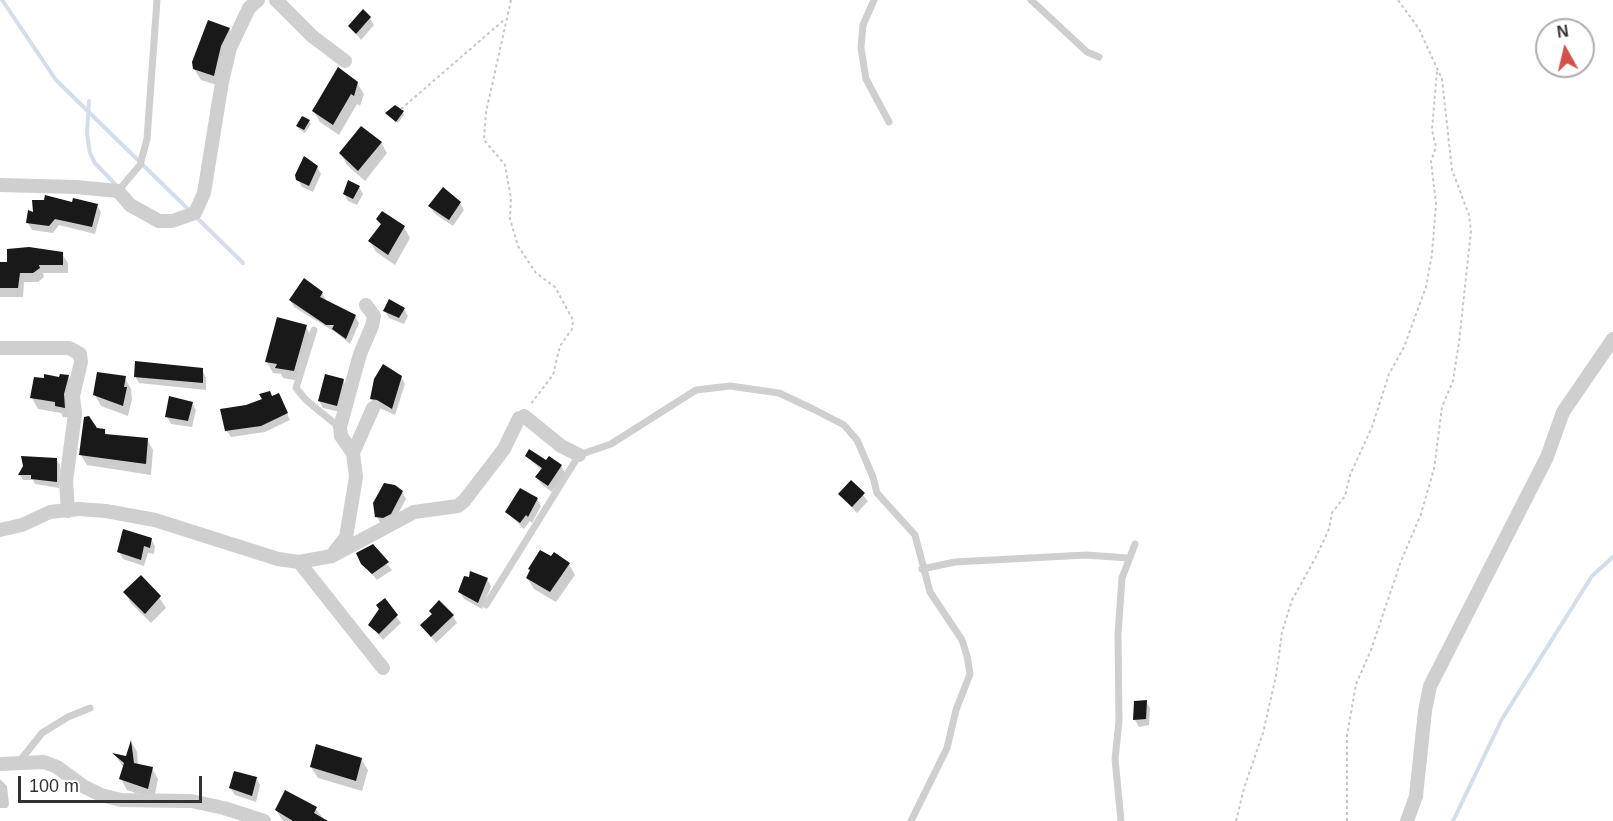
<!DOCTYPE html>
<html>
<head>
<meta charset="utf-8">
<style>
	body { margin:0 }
	#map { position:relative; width:1613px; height:821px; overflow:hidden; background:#fff; font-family:Arial,sans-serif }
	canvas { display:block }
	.north { position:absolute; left:1535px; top:18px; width:60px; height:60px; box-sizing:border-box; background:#fff; border:2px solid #adadad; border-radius:50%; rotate:352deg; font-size:16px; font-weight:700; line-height:24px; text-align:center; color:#323232 }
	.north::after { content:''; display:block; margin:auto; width:21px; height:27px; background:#d3514b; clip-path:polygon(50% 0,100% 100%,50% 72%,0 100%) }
	.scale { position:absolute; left:18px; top:776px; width:184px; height:27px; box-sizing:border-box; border:3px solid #323232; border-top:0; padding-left:8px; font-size:18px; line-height:21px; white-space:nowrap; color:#323232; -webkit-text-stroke:4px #fff; paint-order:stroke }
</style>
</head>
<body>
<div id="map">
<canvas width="1613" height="821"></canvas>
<div class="north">N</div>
<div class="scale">100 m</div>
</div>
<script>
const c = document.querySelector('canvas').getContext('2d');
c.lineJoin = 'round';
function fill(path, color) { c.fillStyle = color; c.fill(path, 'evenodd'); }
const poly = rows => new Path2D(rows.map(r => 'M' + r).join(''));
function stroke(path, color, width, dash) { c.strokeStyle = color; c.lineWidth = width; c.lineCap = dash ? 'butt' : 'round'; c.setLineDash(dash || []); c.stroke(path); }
const shadow = poly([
	[370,18,374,25,361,40,350,26],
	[229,29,235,40,220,86,201,80,194,69],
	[357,83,364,94,360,106,357,104,339,135,320,122,314,111],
	[403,112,404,115,398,123,387,113],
	[309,121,311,124,305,133,299,129,297,126],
	[381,143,387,153,365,181,347,165,341,154],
	[317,167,321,174,313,192,302,187,298,180],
	[359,187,363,194,357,205,348,201,344,194],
	[460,203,464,210,453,226,434,213,430,206],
	[73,204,97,205,101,212,95,234,59,225,53,233,32,230,28,223,35,214],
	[378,219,404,227,410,238,395,265,376,252,370,241,381,226],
	[62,254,68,263,68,273,43,273,44,277,38,282,24,282,23,297,0,297,0,264],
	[322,293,326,300,355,316,359,323,350,344,335,332,294,307,290,300],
	[404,309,408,316,404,324,389,318,385,311],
	[306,327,312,338,300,381,283,378,281,374,273,373,267,362],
	[202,370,206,377,206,390,139,383,135,376],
	[68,376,74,387,71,418,63,417,61,413,38,409,32,398],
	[401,377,405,384,395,415,375,406,371,399],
	[125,378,131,389,132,399,128,416,101,406,95,395],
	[343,380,347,387,340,412,323,408,319,401],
	[272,398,282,402,290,420,265,432,231,437,226,430,246,407],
	[192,403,196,410,192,427,171,424,167,417],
	[96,429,104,430,108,436,147,439,153,450,151,475,87,465,81,455],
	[527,456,561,466,565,473,552,492,541,484,537,477,542,471],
	[56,459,60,465,59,488,35,484,33,480,23,480,20,475],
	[851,482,868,501,857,513,839,494],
	[402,492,406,499,394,521,381,524,377,517],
	[537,499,541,506,532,523,530,521,524,529,507,512],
	[151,539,155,546,154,554,148,553,144,566,123,559,119,552],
	[372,546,392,570,377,580,363,564],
	[569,564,575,575,556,602,534,589,527,578],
	[487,579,491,586,482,609,464,599,460,592],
	[125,593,159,597,166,608,151,623,131,603],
	[385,601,401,623,383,640,370,625],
	[433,615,453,616,457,623,436,643,422,625],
	[1146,701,1150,708,1149,725,1139,727,1135,720,1135,703],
	[132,743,137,752,138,765,152,768,158,779,154,799,127,790,121,779,124,768,115,755,127,757],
	[361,759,368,770,362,791,318,778,311,767],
	[256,778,260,785,256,802,235,795,230,788],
	[0,779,7,786,9,805,7,808,0,808],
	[316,809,325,821,283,821,276,810]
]);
const stream = poly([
	[2,0,56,80,189,210],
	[89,101,87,134,90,153,95,163,115,184],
	[194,215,243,263],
	[1453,821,1502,719,1592,576,1613,557]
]);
const building = poly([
	[363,9,371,17,356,34,348,26],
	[208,20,230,28,221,46,214,76,193,69,192,62],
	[338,67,358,82,354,96,351,94,333,125,312,111],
	[395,105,404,111,396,122,385,113],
	[302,116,310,120,304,130,296,126],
	[361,126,382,142,358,171,339,153],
	[304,156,318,166,309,186,296,180,295,175],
	[348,180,360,186,353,199,343,194],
	[443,187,461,202,449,220,428,206],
	[45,195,72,202,73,198,98,204,92,227,55,219,49,226,26,223,28,210,33,212,32,200,44,200],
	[382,211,405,226,388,255,368,241,381,224,376,219],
	[29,247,63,252,63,265,39,265,40,268,33,273,20,273,18,288,0,288,0,262,7,262,7,249],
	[304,278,323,292,320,297,356,315,346,339,332,329,334,325,326,325,289,300],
	[389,299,405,308,399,318,383,311],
	[277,317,307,325,294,371,275,368,277,364,265,362],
	[135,361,203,368,203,383,134,377],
	[383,364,402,376,392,409,377,400,370,399,374,379],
	[97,372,126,376,124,387,127,387,123,406,93,395],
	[44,374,59,377,60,374,69,375,64,394,65,408,55,406,55,402,30,398,34,377,44,378],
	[325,374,344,379,337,406,318,401],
	[270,391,272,396,279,393,288,413,261,426,225,431,220,409,246,405,262,399,259,394],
	[169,396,193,402,188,421,165,417],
	[89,416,97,428,105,429,105,434,148,438,146,464,79,455,84,417],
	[529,449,546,460,549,456,562,465,548,486,535,477,542,468,525,456],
	[21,456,57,458,57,482,31,479,31,475,18,475,23,466],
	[851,480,865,493,852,507,838,494],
	[384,483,395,485,403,491,391,514,383,518,375,517,373,503],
	[520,488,538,498,528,517,526,515,520,523,505,512],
	[123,529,152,538,150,548,144,546,141,560,117,552],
	[373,544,389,562,372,574,361,564,356,553],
	[540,550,551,556,554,552,570,563,550,592,526,578,530,570,528,569],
	[470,571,488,578,478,603,458,592,464,576,469,577],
	[141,575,161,596,145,614,123,592],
	[385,598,398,615,379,634,368,625,379,609,376,605],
	[439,600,454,615,431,637,420,625,432,614,429,611],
	[1147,700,1146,719,1133,720,1134,701],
	[131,740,134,763,153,767,148,789,119,779,124,763,112,753,126,756],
	[316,744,362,758,356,781,310,767],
	[234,771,257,777,252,796,229,788],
	[285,790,317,807,314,813,328,821,293,821,275,810]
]);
const path = poly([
	[511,0,486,112,484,140,505,165,511,198,510,219,518,246,536,273,555,287,573,320,572,329,560,346,553,375,530,405],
	[401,109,504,20],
	[1236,821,1244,788,1263,733,1276,676,1282,632,1292,600,1316,557,1329,529,1332,513,1345,496,1350,475,1372,427,1389,374,1404,347,1426,287,1432,254,1436,204,1431,161,1436,147,1432,130,1437,70],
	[1347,821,1347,736,1356,684,1371,650,1401,561,1421,514,1434,469,1442,407,1453,381,1459,342,1471,231,1469,215,1452,170,1442,79,1419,29,1398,0]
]);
const lane = poly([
	[874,0,863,25,861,48,866,79,889,122],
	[1031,0,1087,52,1099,57],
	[118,191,140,165,147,139,157,0],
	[314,330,296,388,306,400,339,427],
	[922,569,955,562,1086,555,1128,558],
	[486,605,579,455,611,444,696,390,730,386,779,393,813,409,844,425,857,440,873,477,877,493,915,535,930,592,962,640,967,656,970,674,956,710,947,748,911,821],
	[19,762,42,733,68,717,90,708],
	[1121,821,1115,759,1119,721,1118,634,1122,578,1135,544]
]);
const street = poly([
	[276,0,312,36,345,61],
	[0,185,76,187,118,191,130,205,159,221,172,221,195,213,204,193,222,82,230,48,249,8,258,0],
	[0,348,69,348,80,354,81,362,73,396,75,414,66,481,68,511],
	[524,416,561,446,579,455],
	[353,453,373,408],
	[0,530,22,525,50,512,79,509,106,511,155,520,278,559,299,562,332,556,414,512,458,506,464,501,504,449,519,418],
	[335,551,346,537,356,477,353,453,341,436,340,427,360,354,372,326,374,316,366,305],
	[299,562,383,668],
	[0,764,44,762,57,767,83,786,101,795,121,800,191,801,224,808,264,821],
	[1407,821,1416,796,1425,711,1430,686,1547,457,1563,412,1613,339]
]);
fill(shadow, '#0003');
stroke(stream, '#d2deea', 4);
fill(building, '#191919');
stroke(path, '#c6c6c6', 2, [3, 3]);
stroke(lane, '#cfcfcf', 7);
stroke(street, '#cfcfcf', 14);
</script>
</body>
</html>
